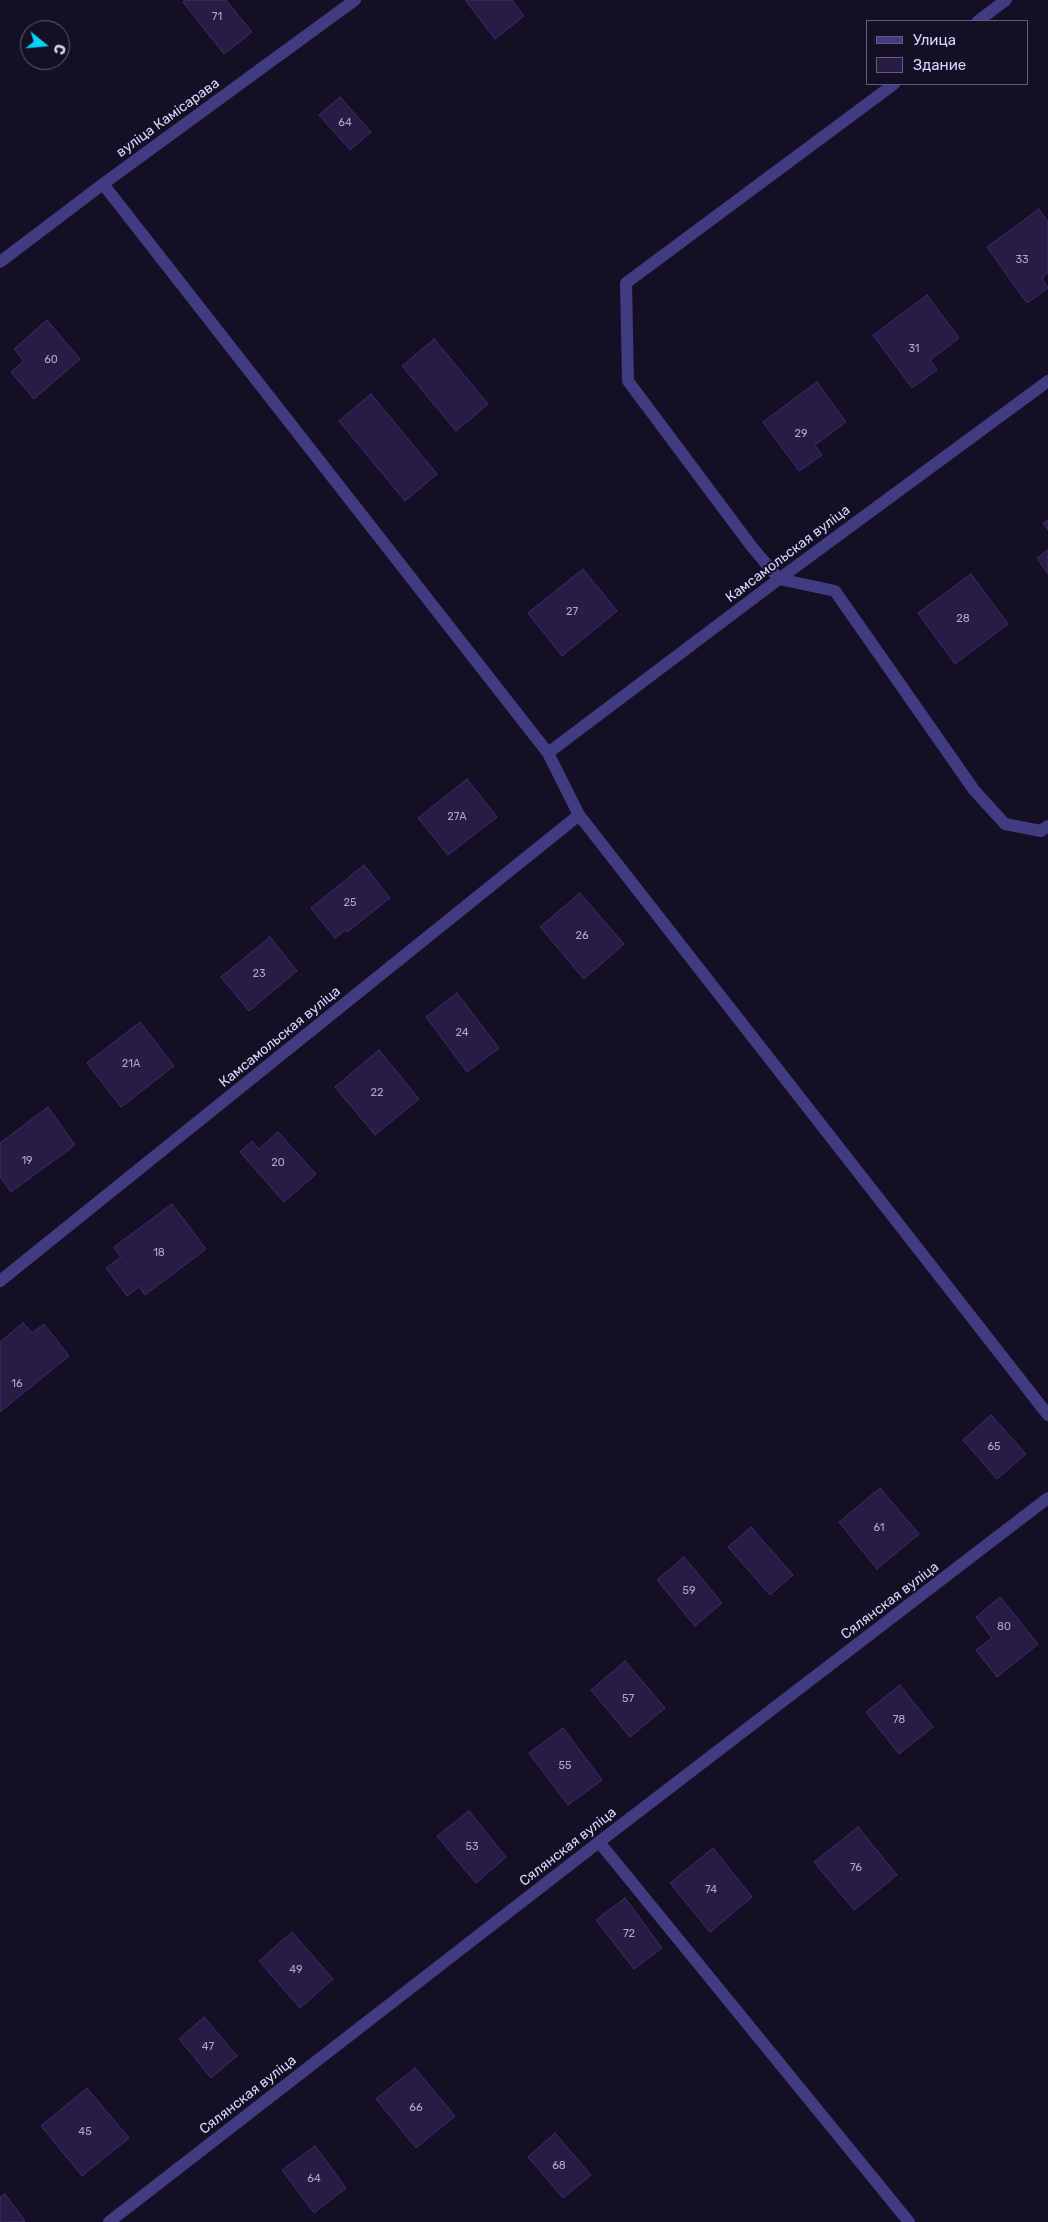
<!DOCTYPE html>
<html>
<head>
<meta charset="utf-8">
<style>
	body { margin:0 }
	#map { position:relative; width:1048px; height:2222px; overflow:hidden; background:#140f24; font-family:Rubik,sans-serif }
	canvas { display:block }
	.legend { position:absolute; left:866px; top:20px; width:162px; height:65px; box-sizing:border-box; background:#140f24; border:1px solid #635d7b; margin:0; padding:6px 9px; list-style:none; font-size:15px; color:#dad3fe }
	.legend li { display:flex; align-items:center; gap:10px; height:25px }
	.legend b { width:25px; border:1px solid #635d7b }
	.north { position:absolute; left:20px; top:20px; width:50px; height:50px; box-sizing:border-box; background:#140f24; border:1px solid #635d7b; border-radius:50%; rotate:107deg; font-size:14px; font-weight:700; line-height:20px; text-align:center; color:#dad3fe }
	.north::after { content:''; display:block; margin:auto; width:18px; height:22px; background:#07d2f6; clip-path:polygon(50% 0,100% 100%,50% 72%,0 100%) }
</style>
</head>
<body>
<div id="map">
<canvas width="1048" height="2222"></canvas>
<ul class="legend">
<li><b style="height:6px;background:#413b81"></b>Улица</li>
<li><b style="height:14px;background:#261c44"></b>Здание</li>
</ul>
<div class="north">С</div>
</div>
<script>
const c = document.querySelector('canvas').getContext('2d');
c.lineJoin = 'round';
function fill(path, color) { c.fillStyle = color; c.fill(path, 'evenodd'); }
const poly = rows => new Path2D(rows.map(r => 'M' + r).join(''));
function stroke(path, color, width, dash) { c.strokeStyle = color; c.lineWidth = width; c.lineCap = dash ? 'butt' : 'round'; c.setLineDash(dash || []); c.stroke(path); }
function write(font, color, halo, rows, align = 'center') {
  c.font = font + ' Rubik,sans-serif'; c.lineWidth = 4; c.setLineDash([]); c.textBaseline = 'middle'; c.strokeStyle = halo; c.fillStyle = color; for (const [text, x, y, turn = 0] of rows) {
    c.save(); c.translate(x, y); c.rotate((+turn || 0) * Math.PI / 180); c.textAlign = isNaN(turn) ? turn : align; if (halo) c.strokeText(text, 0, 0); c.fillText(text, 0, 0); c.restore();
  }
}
const building = poly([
	[185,0,226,0,252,32,224,54,183,2,185,0],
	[467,0,512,0,524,16,495,39,466,1,467,0],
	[340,97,371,132,350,150,319,115,340,97],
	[1039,209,1048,222,1048,273,1042,278,1048,288,1027,303,987,247,1039,209],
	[927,295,959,338,930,360,937,370,912,388,873,335,927,295],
	[47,320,80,359,34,399,11,372,24,361,14,349,47,320],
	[434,339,488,404,456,431,402,366,434,339],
	[817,382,846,422,815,445,822,455,799,471,763,422,817,382],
	[371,394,437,474,405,501,339,421,371,394],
	[1048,520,1048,530,1043,523,1048,520],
	[1048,550,1048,574,1037,558,1048,550],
	[583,569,617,611,562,656,528,613,583,569],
	[971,574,1008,624,955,664,918,613,971,574],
	[467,779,497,817,448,855,418,818,467,779],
	[364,865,390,898,347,932,345,930,335,938,311,908,364,865],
	[580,893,624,944,584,979,540,927,580,893],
	[270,937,297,971,249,1011,221,977,270,937],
	[457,993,499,1048,467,1072,426,1017,457,993],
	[140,1022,174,1066,121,1107,87,1063,140,1022],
	[379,1050,419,1099,375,1135,335,1087,379,1050],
	[48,1107,75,1145,11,1192,0,1177,0,1143,48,1107],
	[278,1132,316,1174,284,1202,240,1152,252,1141,259,1149,278,1132],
	[172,1204,206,1249,145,1295,139,1287,127,1296,106,1268,121,1257,114,1247,172,1204],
	[23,1323,32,1333,44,1324,69,1356,0,1412,0,1342,23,1323],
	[991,1415,1026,1454,997,1479,963,1440,991,1415],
	[880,1488,919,1534,877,1569,839,1522,880,1488],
	[751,1527,793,1575,770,1595,728,1547,751,1527],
	[684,1557,722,1603,695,1626,657,1580,684,1557],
	[1000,1597,1038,1644,997,1677,976,1650,992,1638,976,1617,1000,1597],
	[625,1661,665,1708,630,1737,591,1690,625,1661],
	[900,1685,933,1727,899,1754,866,1712,900,1685],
	[563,1728,602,1780,568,1805,529,1753,563,1728],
	[469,1811,506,1857,476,1883,437,1836,469,1811],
	[858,1827,897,1875,854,1910,814,1862,858,1827],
	[713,1848,752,1897,710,1932,670,1883,713,1848],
	[625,1898,662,1948,634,1969,596,1920,625,1898],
	[292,1932,333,1979,300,2008,259,1961,292,1932],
	[204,2017,237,2056,211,2078,179,2039,204,2017],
	[415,2068,455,2116,416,2148,376,2099,415,2068],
	[87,2088,129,2138,82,2176,41,2126,87,2088],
	[555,2133,591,2175,563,2198,528,2157,555,2133],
	[315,2146,346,2188,314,2213,282,2170,315,2146],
	[5,2194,25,2221,24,2222,0,2222,0,2197,5,2194]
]);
const service = poly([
	[978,21,1006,0],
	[894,84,626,283,628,381,752,547,779,579,835,591,974,790,1005,824,1041,831,1048,826]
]);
const minor = poly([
	[103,184,548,753,579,815,1048,1415],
	[0,262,103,184,355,0],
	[548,753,779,579,1048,381],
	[0,1281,579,815],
	[599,1842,909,2222]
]);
const tertiary = poly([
	[109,2222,599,1842,1048,1498]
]);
const numberNames = [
	["71",217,17],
	["64",345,123],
	["33",1022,260],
	["31",914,349],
	["60",51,360],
	["29",801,434],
	["27",572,612],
	["28",963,619],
	["27А",457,817],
	["25",350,903],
	["26",582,936],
	["23",259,974],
	["24",462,1033],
	["21А",131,1064],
	["22",377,1093],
	["19",27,1161],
	["20",278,1163],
	["18",159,1253],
	["16",17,1384],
	["65",994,1447],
	["61",879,1528],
	["59",689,1591],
	["80",1004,1627],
	["57",628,1699],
	["78",899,1720],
	["55",565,1766],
	["53",472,1847],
	["76",856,1868],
	["74",711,1890],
	["72",629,1934],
	["49",296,1970],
	["47",208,2047],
	["66",416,2108],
	["45",85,2132],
	["68",559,2166],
	["64",314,2179]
];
const streetNames = [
	["вуліца Камісарава",168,118,-36],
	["Камсамольская вуліца",788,554,-37],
	["Камсамольская вуліца",280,1037,-39],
	["Сялянская вуліца",890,1601,-37],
	["Сялянская вуліца",568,1847,-38],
	["Сялянская вуліца",248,2095,-38]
];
fill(building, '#261c44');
stroke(building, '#3e2e6f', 1);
stroke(service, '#413b81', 12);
stroke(minor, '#413b81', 12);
stroke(tertiary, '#413b81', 12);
write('11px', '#ada5d0', null, numberNames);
write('14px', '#dad3fe', '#140f24', streetNames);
</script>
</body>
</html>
